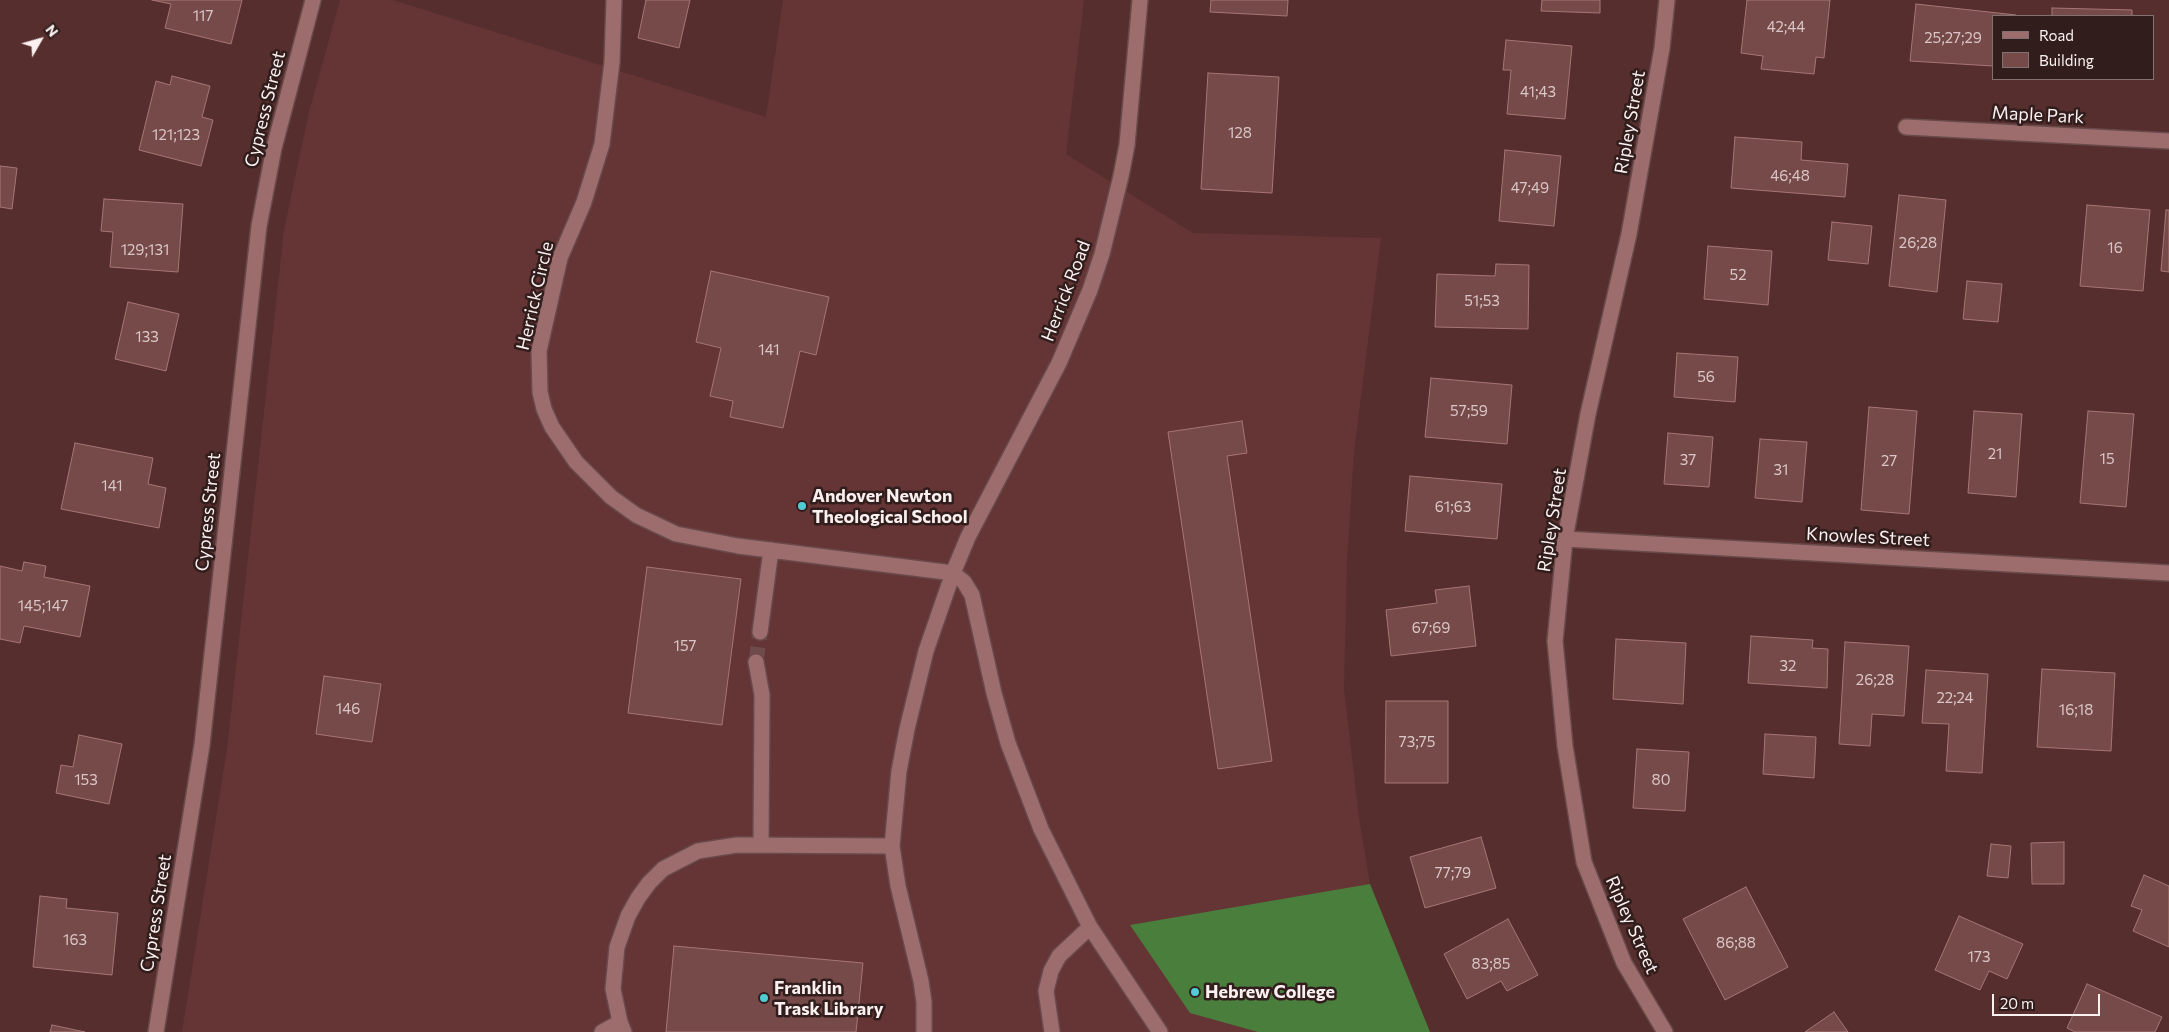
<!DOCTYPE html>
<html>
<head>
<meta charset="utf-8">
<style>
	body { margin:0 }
	#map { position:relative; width:2169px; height:1032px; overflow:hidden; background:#572e2e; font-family:Commissioner,sans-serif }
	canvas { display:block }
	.legend { position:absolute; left:1992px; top:15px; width:162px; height:65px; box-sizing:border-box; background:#301d1c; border:1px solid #817171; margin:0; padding:6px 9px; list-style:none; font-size:15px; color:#fbf0f0 }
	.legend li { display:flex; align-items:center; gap:10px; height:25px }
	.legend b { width:25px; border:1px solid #817171 }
	.north { position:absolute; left:15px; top:15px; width:50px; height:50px; -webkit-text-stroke:4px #301d1c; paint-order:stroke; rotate:52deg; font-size:14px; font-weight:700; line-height:20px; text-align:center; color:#fbf0f0 }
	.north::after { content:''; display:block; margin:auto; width:18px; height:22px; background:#fbf0f0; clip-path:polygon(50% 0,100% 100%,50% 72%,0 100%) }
	.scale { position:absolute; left:1992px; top:994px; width:108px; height:22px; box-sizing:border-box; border:2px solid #fbf0f0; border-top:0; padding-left:6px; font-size:15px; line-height:18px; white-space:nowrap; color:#fbf0f0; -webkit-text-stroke:4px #301d1c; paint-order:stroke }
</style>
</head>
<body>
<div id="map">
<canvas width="2169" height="1032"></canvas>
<ul class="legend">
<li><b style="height:6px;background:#9c6d6c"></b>Road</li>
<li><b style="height:14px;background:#764a49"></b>Building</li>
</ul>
<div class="north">N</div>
<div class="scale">20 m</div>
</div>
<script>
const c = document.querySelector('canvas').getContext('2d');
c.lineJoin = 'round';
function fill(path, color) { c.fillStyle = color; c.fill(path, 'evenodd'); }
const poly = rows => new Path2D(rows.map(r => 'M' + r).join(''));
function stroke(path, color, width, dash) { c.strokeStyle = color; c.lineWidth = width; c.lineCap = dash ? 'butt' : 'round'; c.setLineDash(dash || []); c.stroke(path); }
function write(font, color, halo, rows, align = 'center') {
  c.font = font + ' Commissioner,sans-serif'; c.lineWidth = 5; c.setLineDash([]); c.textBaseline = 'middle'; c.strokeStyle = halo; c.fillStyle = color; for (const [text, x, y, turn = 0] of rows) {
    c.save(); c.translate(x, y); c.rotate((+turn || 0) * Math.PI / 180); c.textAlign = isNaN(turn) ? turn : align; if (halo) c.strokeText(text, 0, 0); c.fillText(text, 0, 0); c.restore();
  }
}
const built = poly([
	[340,0,393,0,766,117,783,0,1084,0,1066,154,1193,233,1381,238,1354,452,1347,561,1344,689,1359,818,1370,884,1430,1032,182,1032,227,749,284,230,309,112]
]);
const forest = poly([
	[1370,884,1430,1032,1258,1032,1190,1013,1130,925]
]);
const building = poly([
	[152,0,242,0,231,44,165,28,171,4,152,0],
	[646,0,690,0,679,48,638,38,646,0],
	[1211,0,1288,0,1287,16,1210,12,1211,0],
	[1542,0,1600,0,1600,13,1541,11,1542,0],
	[1747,0,1830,0,1824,58,1816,57,1814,74,1761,69,1763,56,1741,53,1747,0],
	[1916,4,2016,15,2016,16,1993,16,1993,66,1910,61,1916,4],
	[2052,8,2132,10,2132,16,2052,16,2052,8],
	[1506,40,1572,46,1565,119,1507,114,1511,70,1503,70,1506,40],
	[1208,73,1279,77,1272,193,1201,189,1208,73],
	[172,76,210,86,202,117,213,120,201,166,139,150,156,81,170,85,172,76],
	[1735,137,1802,142,1801,160,1848,164,1845,197,1731,188,1735,137],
	[1505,150,1561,156,1554,226,1499,221,1505,150],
	[0,166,17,168,12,209,0,207,0,166],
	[1899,195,1946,200,1937,292,1889,286,1899,195],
	[104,199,183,204,178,272,110,267,113,232,101,231,104,199],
	[2087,205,2150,210,2143,291,2080,286,2087,205],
	[2166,210,2169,210,2169,272,2161,271,2166,210],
	[1832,222,1872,226,1868,264,1828,260,1832,222],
	[1708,246,1772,251,1768,305,1704,299,1708,246],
	[1496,264,1529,265,1528,329,1435,327,1437,274,1495,276,1496,264],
	[711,271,829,297,816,355,800,351,783,428,730,417,733,401,710,396,721,348,696,342,711,271],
	[1967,281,2002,284,1998,322,1963,319,1967,281],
	[128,302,179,314,166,371,115,359,128,302],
	[1677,353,1738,357,1735,402,1674,397,1677,353],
	[1431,378,1512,385,1507,444,1425,437,1431,378],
	[1869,407,1917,411,1909,514,1861,510,1869,407],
	[1974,411,2022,414,2016,497,1968,493,1974,411],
	[2088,411,2134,414,2126,507,2080,503,2088,411],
	[1242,421,1247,453,1227,456,1272,761,1218,769,1168,432,1242,421],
	[1668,433,1713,437,1709,487,1664,484,1668,433],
	[1760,439,1807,442,1802,502,1755,498,1760,439],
	[75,443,153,458,148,484,166,488,159,528,61,509,75,443],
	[1410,476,1502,484,1497,539,1405,531,1410,476],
	[24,562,46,566,44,577,90,586,80,637,24,626,20,643,0,639,0,566,22,571,24,562],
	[647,567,741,579,722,725,628,713,647,567],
	[1469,586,1476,646,1391,656,1386,610,1437,603,1435,590,1469,586],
	[1751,636,1813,640,1812,648,1828,649,1827,688,1748,683,1751,636],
	[1616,639,1686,643,1683,704,1613,699,1616,639],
	[1845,642,1909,646,1904,716,1872,714,1870,746,1839,744,1845,642],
	[2042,669,2115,673,2111,751,2037,747,2042,669],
	[1926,670,1988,674,1982,773,1946,771,1949,724,1922,723,1926,670],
	[324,676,381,684,372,742,316,734,324,676],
	[1386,701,1448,701,1448,783,1385,783,1386,701],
	[1765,734,1816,737,1814,778,1763,774,1765,734],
	[79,735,122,744,109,804,56,793,61,765,73,767,79,735],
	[1637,749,1689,752,1685,811,1633,808,1637,749],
	[1481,837,1496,888,1425,908,1410,857,1481,837],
	[2064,842,2064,884,2032,884,2031,843,2064,842],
	[1991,844,2011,846,2008,878,1987,876,1991,844],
	[2144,875,2169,886,2169,947,2133,931,2142,910,2131,906,2144,875],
	[1746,887,1788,967,1725,1000,1683,919,1746,887],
	[40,896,67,899,66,908,118,913,112,975,33,967,40,896],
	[1959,916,2023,944,2007,979,1989,971,1980,990,1935,970,1959,916],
	[1508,919,1538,975,1507,991,1501,981,1467,999,1444,954,1508,919],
	[674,946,863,963,856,1032,666,1032,674,946],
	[2087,984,2162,1017,2155,1032,2075,1032,2067,1028,2087,984],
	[1834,1012,1848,1032,1805,1032,1834,1012],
	[52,1025,85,1032,50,1032,52,1025]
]);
const minorTunnel = poly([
	[756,662,760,632]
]);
const minor = poly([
	[614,0,612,62,602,144,584,202,560,258,539,351,540,392,544,409,552,427,576,462,611,497,636,515,676,534,738,546,953,573],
	[1906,127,2169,141],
	[1565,539,2169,573],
	[953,573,964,582,972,595,994,693,1008,743,1041,829,1090,927,1160,1032],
	[760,632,771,550],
	[756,662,762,695,761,845],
	[156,1032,202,745,259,226,274,148,313,0],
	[602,1032,620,1022],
	[624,1032,620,1022,613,989,617,947,628,916,638,898,649,883,663,869,698,851,737,845,892,846],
	[924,1032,924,1002,921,981,898,886,892,846,899,771,907,729,926,651,953,573,968,537,1059,363,1090,290,1102,254,1121,176,1127,145,1140,0],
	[1052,1032,1046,991,1051,971,1059,956,1090,927],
	[1665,1032,1624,963,1584,862,1565,746,1555,641,1565,539,1588,414,1629,234,1662,48,1667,0]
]);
const markers = [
	[802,506,5,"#51ccd2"],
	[1195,992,5,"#51ccd2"],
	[764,998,5,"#51ccd2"]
];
const numberNames = [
	["117",203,16],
	["42;44",1786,27],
	["25;27;29",1953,38],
	["41;43",1538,92],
	["128",1240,133],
	["121;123",176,135],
	["46;48",1790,176],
	["47;49",1530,188],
	["26;28",1918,243],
	["16",2115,248],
	["129;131",145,250],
	["52",1738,275],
	["51;53",1482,301],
	["133",147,337],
	["141",769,350],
	["56",1706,377],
	["57;59",1469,411],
	["21",1995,454],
	["15",2107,459],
	["37",1688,460],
	["27",1889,461],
	["31",1781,470],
	["141",112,486],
	["61;63",1453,507],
	["145;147",43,606],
	["67;69",1431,628],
	["157",685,646],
	["32",1788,666],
	["26;28",1875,680],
	["22;24",1955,698],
	["146",348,709],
	["16;18",2076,710],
	["73;75",1417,742],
	["153",86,780],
	["80",1661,780],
	["77;79",1453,873],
	["163",75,940],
	["86;88",1736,943],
	["173",1979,957],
	["83;85",1491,964]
];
const streetNames = [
	["Cypress Street",265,109,-76],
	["Maple Park",2038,115,3],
	["Ripley Street",1630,122,-80],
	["Herrick Road",1066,291,-69],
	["Herrick Circle",535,296,-77],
	["Cypress Street",208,512,-84],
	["Ripley Street",1552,520,-81],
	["Knowles Street",1868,537,3],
	["Cypress Street",156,913,-81],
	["Ripley Street",1632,925,66]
];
const poiNames = [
	["Andover Newton",812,496],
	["Theological School",812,517],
	["Franklin",774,988],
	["Trask Library",774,1009],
	["Hebrew College",1205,992]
];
fill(built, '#653434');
fill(forest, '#4a7e3d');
fill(building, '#764a49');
stroke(building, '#a67675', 1);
stroke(minorTunnel, '#704b4b', 15, [15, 8]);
stroke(minor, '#694a4a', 18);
stroke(minor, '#9c6d6c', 15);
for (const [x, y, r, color] of markers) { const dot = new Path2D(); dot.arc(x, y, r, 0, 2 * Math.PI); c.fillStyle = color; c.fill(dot); stroke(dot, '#301d1c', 2); }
write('15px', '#dac6c6', null, numberNames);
write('18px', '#fbf0f0', '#301d1c', streetNames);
write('bold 18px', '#fbf0f0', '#301d1c', poiNames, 'left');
</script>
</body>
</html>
